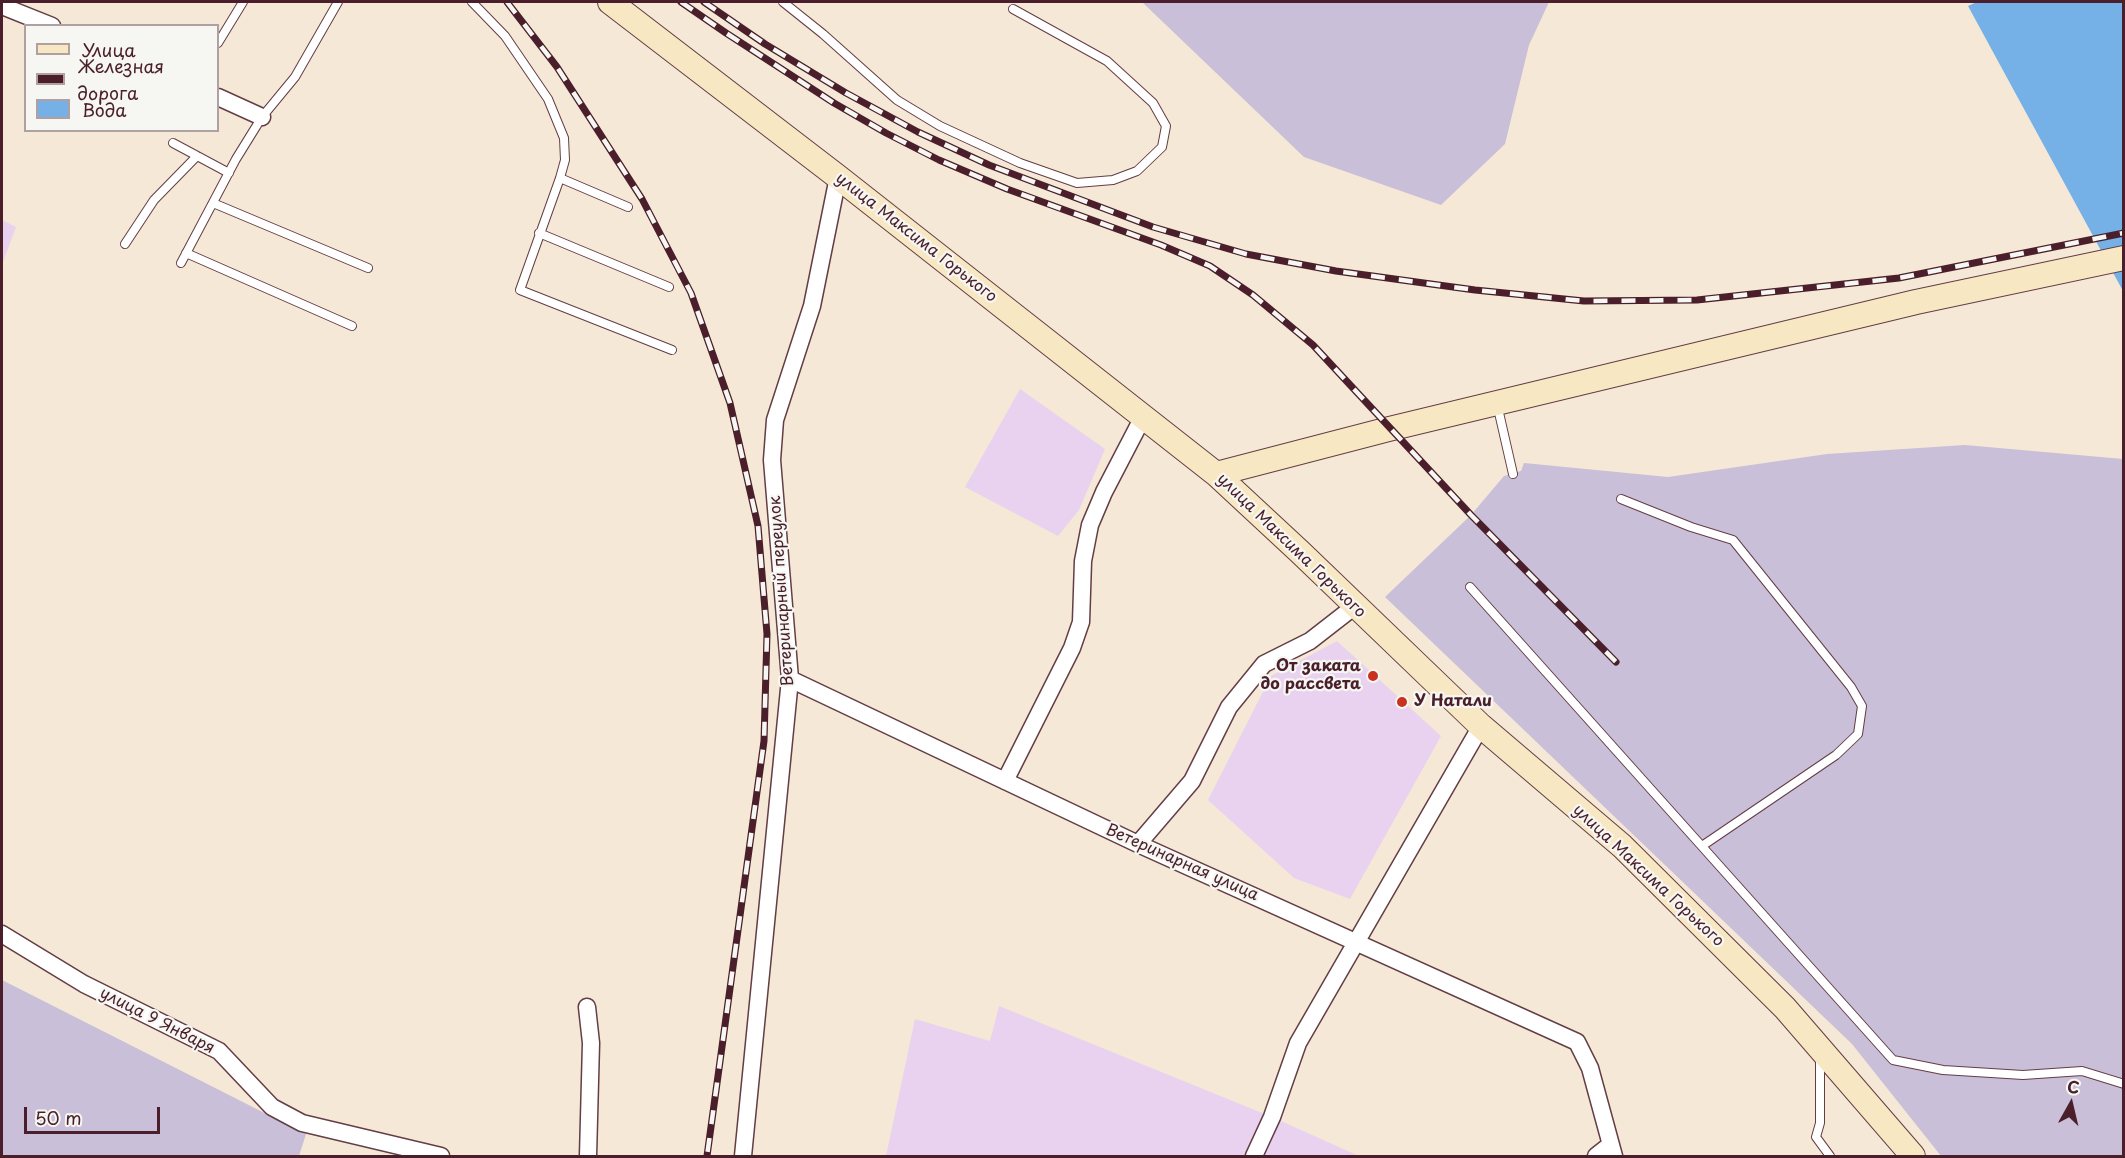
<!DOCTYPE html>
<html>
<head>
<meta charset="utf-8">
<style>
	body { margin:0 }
	#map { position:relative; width:2125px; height:1158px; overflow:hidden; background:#f5e8d6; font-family:"Playpen Sans",sans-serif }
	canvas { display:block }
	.frame { position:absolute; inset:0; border:3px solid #4a1f2b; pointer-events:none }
	.legend { position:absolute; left:24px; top:24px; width:195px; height:108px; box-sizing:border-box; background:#f6f6f2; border:2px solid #b1a0a2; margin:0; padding:8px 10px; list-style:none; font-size:18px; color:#4a1f2b }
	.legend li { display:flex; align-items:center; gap:12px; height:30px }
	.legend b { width:30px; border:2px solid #b1a0a2 }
	.north { position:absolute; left:2041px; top:1074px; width:60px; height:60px; -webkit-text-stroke:4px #f6f6f2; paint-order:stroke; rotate:8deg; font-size:16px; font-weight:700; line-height:24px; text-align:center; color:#4a1f2b }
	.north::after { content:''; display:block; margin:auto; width:21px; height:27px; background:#4a1f2b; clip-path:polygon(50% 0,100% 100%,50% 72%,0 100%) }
	.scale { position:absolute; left:24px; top:1107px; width:136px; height:27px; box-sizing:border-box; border:3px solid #4a1f2b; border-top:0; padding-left:8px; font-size:18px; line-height:21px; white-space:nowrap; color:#4a1f2b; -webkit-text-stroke:4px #f6f6f2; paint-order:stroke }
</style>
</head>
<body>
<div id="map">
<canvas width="2125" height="1158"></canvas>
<div class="frame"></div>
<ul class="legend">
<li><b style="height:8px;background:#f7e8c3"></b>Улица</li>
<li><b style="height:8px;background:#4a1f2b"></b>Железная дорога</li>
<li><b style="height:16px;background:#75b0e6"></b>Вода</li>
</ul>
<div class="north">С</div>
<div class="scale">50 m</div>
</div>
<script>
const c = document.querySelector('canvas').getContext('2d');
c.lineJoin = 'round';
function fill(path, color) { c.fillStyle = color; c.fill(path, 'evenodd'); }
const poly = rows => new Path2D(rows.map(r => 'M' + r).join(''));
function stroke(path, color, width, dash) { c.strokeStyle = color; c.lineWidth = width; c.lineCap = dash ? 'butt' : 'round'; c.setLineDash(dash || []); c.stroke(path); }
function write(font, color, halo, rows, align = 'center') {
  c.font = font + ' "Playpen Sans",sans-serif'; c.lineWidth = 4.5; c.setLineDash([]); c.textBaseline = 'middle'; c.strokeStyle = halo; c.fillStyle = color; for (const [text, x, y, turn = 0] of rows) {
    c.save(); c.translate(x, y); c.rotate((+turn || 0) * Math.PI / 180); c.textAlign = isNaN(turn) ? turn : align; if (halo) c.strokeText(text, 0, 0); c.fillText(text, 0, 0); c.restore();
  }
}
const built = poly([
	[2,220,16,227,2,265],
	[1020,389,1105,449,1079,510,1058,536,965,487],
	[1337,641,1441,736,1350,899,1294,878,1208,800,1271,676],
	[999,1006,1272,1117,1359,1156,886,1156,915,1019,990,1041]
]);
const industrial = poly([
	[1142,2,1549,2,1529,45,1505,144,1441,205,1304,157],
	[1965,445,2123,459,2123,1156,1941,1156,1852,1044,1385,597,1471,515,1504,476,1521,471,1524,463,1668,477,1827,454],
	[2,980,306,1134,299,1156,2,1156]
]);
const water = poly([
	[1977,2,2123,2,2123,291,1968,6]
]);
const lane = poly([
	[472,2,505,36,548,99,564,138,565,160,560,178,520,290,672,350],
	[783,2,823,34,897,100,940,126,1020,163,1077,183,1113,180,1137,171,1162,147,1166,126,1153,103,1107,61,1013,9],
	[218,43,243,2],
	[173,143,229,173],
	[560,178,628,207],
	[213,203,368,268],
	[539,233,669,287],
	[125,244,154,200,197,156],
	[186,253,352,326],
	[181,263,236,159,262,117,295,77,338,2],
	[1497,404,1513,474],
	[1621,499,1691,527,1733,540,1851,687,1862,706,1858,734,1836,755,1702,846],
	[1470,587,1893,1060,1943,1070,2023,1075,2082,1071,2124,1084],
	[1820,1056,1820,1123,1816,1137,1830,1156]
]);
const street = poly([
	[2,6,52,26],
	[218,97,262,117],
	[790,679,1138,844,1577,1042,1590,1068,1614,1156],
	[1005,781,1072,648,1081,622,1083,561,1090,525,1104,492,1143,417],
	[1138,844,1192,781,1229,707,1264,664,1310,641,1355,606],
	[2,934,84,984,219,1051,272,1107,302,1123,441,1156],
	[587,1007,591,1043,588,1156],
	[743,1156,790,679,772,460,775,420,812,306,838,177],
	[1254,1156,1272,1117,1298,1043,1481,726],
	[1596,1156,1610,1145]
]);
const secondary = poly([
	[610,2,838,177,1216,474,1300,552,1481,726,1622,846,1785,1008,1913,1156],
	[1216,474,1389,429,1916,302,2124,258]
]);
const rail = poly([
	[507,2,557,67,642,199,691,293,730,403,758,526,767,634,764,741,707,1156],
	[681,2,726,33,834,103,886,133,939,160,1007,189,1161,245,1210,266,1253,295,1313,345,1471,515,1616,662],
	[704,2,765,44,846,93,918,132,989,165,1153,227,1246,254,1336,271,1475,290,1584,301,1697,300,1899,278,2124,233]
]);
const markers = [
	[1373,676,6,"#c8321e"],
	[1402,702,6,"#c8321e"]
];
const streetNames = [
	["улица Максима Горького",916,238,38],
	["улица Максима Горького",1291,546,44],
	["Ветеринарный переулок",782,591,-94],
	["Ветеринарная улица",1182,863,24],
	["улица Максима Горького",1648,876,43],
	["улица 9 Января",157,1021,27]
];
const poiNames = [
	["От заката",1361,667],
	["до рассвета",1361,685],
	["У Натали",1414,702,"left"]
];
fill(built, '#e8d2ef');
fill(industrial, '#c9bfd8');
fill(water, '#75b0e6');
stroke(lane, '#643d45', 10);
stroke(street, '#643d45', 19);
stroke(secondary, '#643d45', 26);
stroke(lane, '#fff', 8);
stroke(street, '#fff', 16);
stroke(secondary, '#f7e8c3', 24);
stroke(rail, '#4a1f2b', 7);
stroke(rail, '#f6f6f2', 4.5, [14]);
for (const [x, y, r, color] of markers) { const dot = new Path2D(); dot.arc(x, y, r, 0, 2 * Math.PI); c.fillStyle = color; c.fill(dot); stroke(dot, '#f6f6f2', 2); }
write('16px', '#4a1f2b', '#f6f6f2', streetNames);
write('bold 16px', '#4a1f2b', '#f6f6f2', poiNames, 'right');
</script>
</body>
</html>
